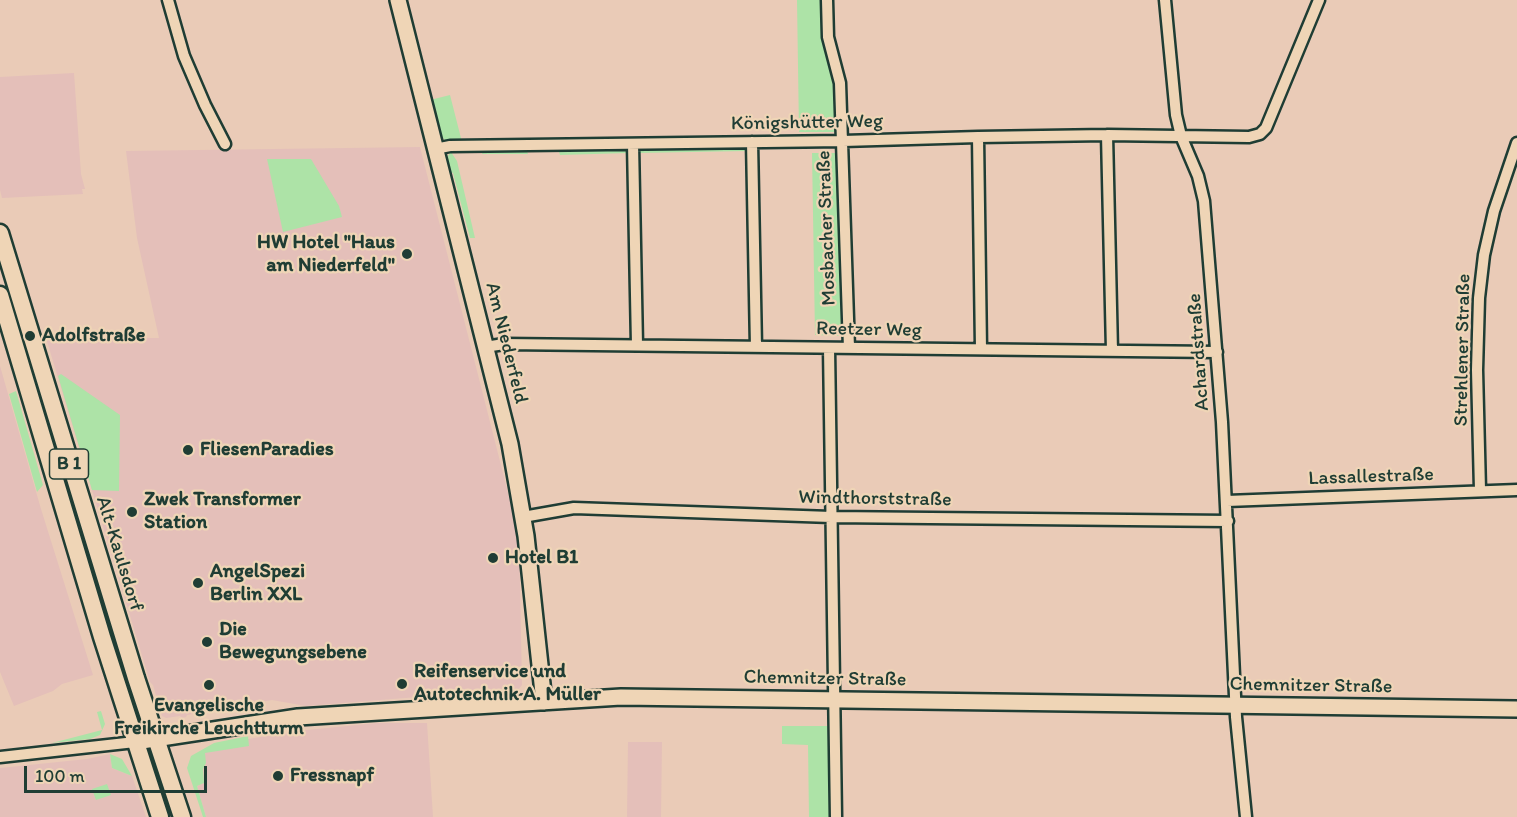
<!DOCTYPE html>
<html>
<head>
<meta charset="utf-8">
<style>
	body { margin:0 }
	#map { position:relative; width:1517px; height:817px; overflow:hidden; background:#eacbb7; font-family:Itim,sans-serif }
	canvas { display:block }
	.scale { position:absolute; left:24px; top:766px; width:183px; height:27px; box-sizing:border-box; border:3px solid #1f3d34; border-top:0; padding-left:8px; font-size:18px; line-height:21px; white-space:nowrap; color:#1f3d34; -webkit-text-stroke:4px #efd5b6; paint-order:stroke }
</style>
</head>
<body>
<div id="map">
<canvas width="1517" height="817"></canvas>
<div class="scale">100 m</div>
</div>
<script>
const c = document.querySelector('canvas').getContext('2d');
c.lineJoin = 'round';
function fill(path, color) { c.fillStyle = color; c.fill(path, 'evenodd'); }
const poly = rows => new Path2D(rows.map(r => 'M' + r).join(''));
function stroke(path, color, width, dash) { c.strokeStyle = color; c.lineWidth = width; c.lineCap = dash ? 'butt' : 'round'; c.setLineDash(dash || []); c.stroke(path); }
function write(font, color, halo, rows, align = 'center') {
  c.font = font + ' Itim,sans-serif'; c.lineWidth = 4.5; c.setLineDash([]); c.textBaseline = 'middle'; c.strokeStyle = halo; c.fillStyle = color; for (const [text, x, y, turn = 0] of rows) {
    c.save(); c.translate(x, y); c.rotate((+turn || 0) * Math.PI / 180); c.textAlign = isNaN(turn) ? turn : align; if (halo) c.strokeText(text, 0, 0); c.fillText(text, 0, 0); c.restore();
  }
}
const built = poly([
	[74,73,81,174,85,189,82,189,83,194,2,198,0,190,0,77],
	[420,147,519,536,522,685,516,692,455,694,306,706,272,700,187,715,186,717,182,718,180,716,166,718,162,716,153,685,150,682,46,338,159,338,137,238,126,151],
	[0,366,41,509,93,675,62,684,53,691,14,706,0,672],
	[377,723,427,723,433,817,206,817,197,786,204,783,203,751,215,744,307,730],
	[628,742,662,742,661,817,627,817],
	[110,754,112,768,132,776,146,817,0,817,0,768,87,759]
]);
const green = poly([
	[797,0,821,0,823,31,835,93,834,132,799,132],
	[450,95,462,142,446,141,440,135,430,100],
	[744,147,747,151,637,153,640,148],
	[624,148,628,153,560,155,559,152,561,149],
	[484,149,526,149,528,154,482,154],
	[451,152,457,161,475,238,470,238,453,173,449,172,446,158],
	[812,153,840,153,844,336,815,335],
	[267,159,311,159,339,206,342,217,283,232],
	[31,361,58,451,55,452,28,362],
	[61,374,120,415,119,491,92,490,58,376],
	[16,391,43,485,37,492,9,394],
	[101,711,105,724,100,735,90,739,52,743,102,730,97,712],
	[782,726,828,726,831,817,809,817,808,745,782,744],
	[248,736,249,746,205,753,206,763,203,769,204,783,197,786,206,817,203,817,187,768,191,756,214,743],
	[110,754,122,759,132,776,112,768],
	[107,784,111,795,96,800,92,789]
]);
const street = poly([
	[168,0,184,56,205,105,225,144],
	[827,0,828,37,840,83,849,348],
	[1165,0,1176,115,1181,136,1198,176,1204,201,1222,422,1236,717,1246,817],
	[1107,135,1112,351],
	[978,137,981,349],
	[752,142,756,347],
	[633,144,637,345],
	[435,149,450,146,843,141,978,137,1107,135,1249,137,1260,134,1266,128,1319,0],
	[485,347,504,344,1217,352],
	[829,348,836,817],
	[1480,490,1477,370,1479,298,1484,255,1494,211,1517,143],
	[1227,501,1517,490],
	[523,517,574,508,831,517,1228,521],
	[0,757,135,742]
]);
const secondary = poly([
	[398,0,510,444,526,536,544,702],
	[135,742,298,717,621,697,1517,709]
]);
const primary = poly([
	[0,233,136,678,182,817],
	[0,295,102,637,160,817]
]);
const markers = [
	[407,254,6,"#1f3d34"],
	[30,336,6,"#1f3d34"],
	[188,450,6,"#1f3d34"],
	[132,512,6,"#1f3d34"],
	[493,558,6,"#1f3d34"],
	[198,583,6,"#1f3d34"],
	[207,642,6,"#1f3d34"],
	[402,684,6,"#1f3d34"],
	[209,685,6,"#1f3d34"],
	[278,776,6,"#1f3d34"]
];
const shields = [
	[69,464,39]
];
const shieldNames = [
	["B 1",69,464]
];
const streetNames = [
	["Königshütter Weg",807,123,-1],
	["Mosbacher Straße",827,228,-92],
	["Reetzer Weg",869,330,1],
	["Am Niederfeld",506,343,76],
	["Strehlener Straße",1463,350,-89],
	["Achardstraße",1199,352,-94],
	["Lassallestraße",1371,477,-2],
	["Windthorststraße",875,499,1],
	["Alt-Kaulsdorf",119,554,73],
	["Chemnitzer Straße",825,679,1],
	["Chemnitzer Straße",1311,686,1]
];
const poiNames = [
	["HW Hotel \"Haus",395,243,"right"],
	["am Niederfeld\"",395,266,"right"],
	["Adolfstraße",42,336],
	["FliesenParadies",200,450],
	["Zwek Transformer",144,500],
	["Station",144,523],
	["Hotel B1",505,558],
	["AngelSpezi",210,572],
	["Berlin XXL",210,595],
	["Die",219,630],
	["Bewegungsebene",219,653],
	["Reifenservice und",414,672],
	["Autotechnik A. Müller",414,695],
	["Evangelische",209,706,"center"],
	["Freikirche Leuchtturm",209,729,"center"],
	["Fressnapf",290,776]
];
fill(built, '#e4bfb9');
fill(green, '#ade3a7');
stroke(street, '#1f3d34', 15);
stroke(secondary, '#1f3d34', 20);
stroke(primary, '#1f3d34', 21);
stroke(street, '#efd5b6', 10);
stroke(secondary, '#efd5b6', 15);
stroke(primary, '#efd5b6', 16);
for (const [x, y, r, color] of markers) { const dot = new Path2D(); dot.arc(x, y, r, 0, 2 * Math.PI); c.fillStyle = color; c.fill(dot); stroke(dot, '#efd5b6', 2); }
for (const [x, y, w] of shields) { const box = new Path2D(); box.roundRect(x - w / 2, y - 15, w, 30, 4.5); c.fillStyle = '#efd5b6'; c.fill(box); stroke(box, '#1f3d34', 1.5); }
write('bold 18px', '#1f3d34', null, shieldNames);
write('20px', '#1f3d34', '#efd5b6', streetNames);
write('bold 20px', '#1f3d34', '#efd5b6', poiNames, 'left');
</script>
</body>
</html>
